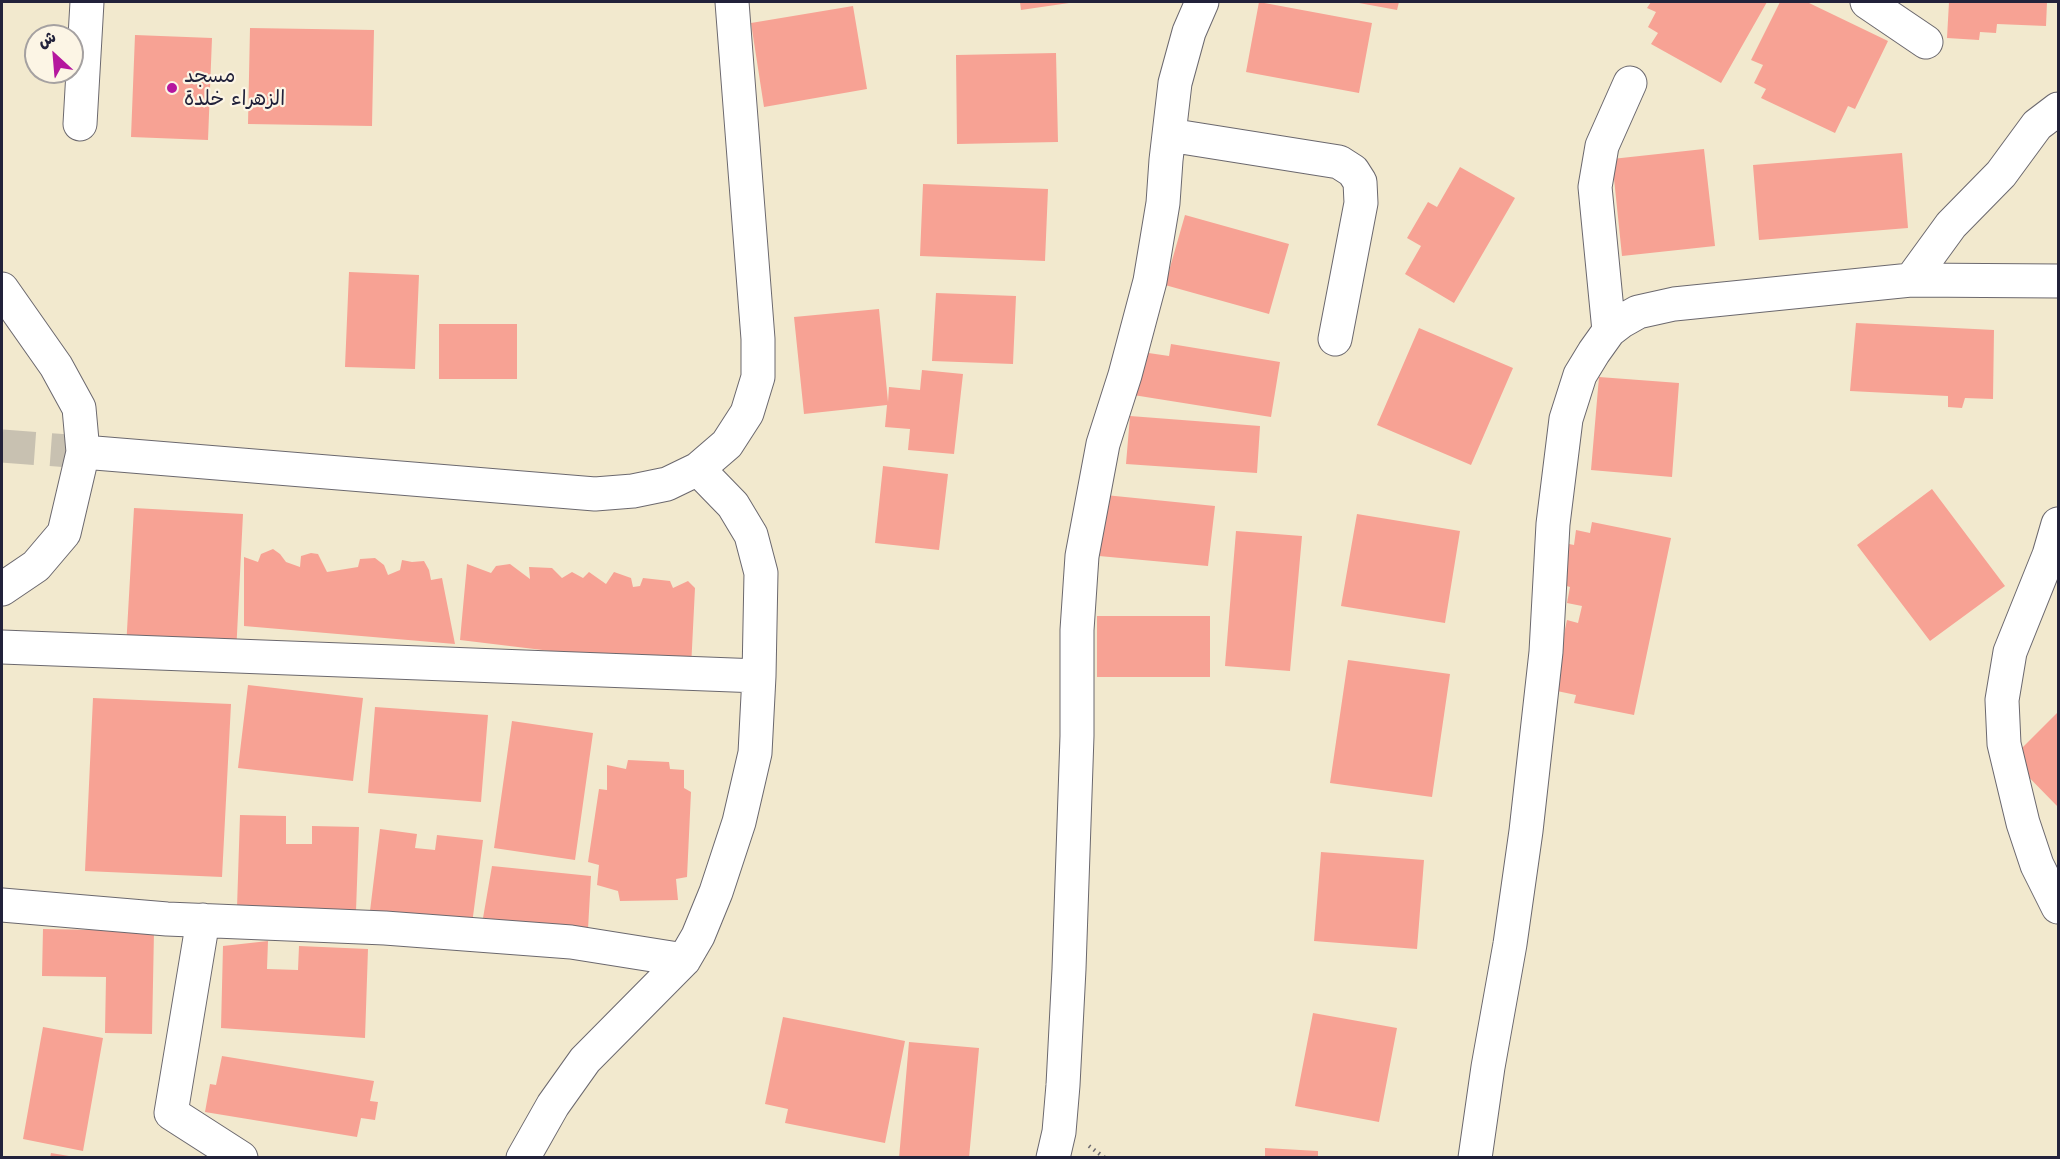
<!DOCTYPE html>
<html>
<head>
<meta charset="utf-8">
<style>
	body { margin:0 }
	#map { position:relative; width:2060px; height:1159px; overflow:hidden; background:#f2e9ce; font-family:"Comic Neue","Playpen Sans Arabic",sans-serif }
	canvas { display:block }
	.frame { position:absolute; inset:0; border:3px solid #22223b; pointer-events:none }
	.north { position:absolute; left:24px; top:24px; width:60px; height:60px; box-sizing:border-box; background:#fcf5e5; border:2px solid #a5a1a1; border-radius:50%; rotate:334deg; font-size:16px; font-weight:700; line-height:24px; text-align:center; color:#22223b }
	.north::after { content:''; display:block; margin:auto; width:21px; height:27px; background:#b5179e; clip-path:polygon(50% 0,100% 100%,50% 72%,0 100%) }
</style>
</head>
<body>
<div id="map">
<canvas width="2060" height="1159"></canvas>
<div class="frame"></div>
<div class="north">ش</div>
</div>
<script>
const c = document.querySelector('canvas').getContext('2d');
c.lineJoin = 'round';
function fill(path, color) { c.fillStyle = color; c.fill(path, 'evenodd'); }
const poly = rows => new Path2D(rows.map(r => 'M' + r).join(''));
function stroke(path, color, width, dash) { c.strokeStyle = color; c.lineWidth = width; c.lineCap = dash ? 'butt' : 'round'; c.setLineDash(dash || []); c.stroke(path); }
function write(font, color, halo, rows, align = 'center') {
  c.font = font + ' "Comic Neue","Playpen Sans Arabic",sans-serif'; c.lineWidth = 4.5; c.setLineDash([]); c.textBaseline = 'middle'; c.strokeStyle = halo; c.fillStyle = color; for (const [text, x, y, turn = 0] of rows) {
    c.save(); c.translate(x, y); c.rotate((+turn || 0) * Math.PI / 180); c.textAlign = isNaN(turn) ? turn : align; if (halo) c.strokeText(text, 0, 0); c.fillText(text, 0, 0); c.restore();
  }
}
const building = poly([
	[1020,2,1069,2,1069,3,1021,10],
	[1259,2,1372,23,1359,93,1246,72],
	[1651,2,1767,2,1721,83,1651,44,1658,33,1648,27,1656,12,1647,8],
	[1780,2,1807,2,1888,41,1855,109,1848,106,1835,133,1761,98,1766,89,1754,83,1763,65,1751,60],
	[1949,2,2047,2,2046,26,1997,24,1996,33,1980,32,1979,40,1947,38],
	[1359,3,1359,2,1399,2,1397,10],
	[853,6,867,89,764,107,751,23],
	[250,28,374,30,372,126,248,124],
	[135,35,212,38,208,140,131,137],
	[1056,53,1058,142,957,144,956,55],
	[1704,149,1715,246,1622,256,1612,159],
	[1902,153,1908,228,1759,240,1753,165],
	[1460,167,1515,198,1454,303,1405,274,1421,246,1407,238,1428,202,1437,207],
	[923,184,1048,189,1045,261,920,256],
	[1185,215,1289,244,1269,314,1165,285],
	[349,272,419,275,415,369,345,367],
	[936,293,1016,296,1013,364,932,361],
	[879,309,888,402,889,387,920,390,922,370,963,374,954,454,908,450,910,429,885,427,887,405,804,414,794,317],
	[1856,323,1994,330,1993,399,1965,398,1962,408,1948,407,1948,396,1850,391],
	[439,324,517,324,517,379,439,379],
	[1419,328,1513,368,1471,465,1377,425],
	[1171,344,1280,362,1271,417,1127,394,1135,351,1169,356],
	[1599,377,1679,383,1672,477,1591,470],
	[1130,416,1260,426,1257,473,1126,464],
	[883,466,948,474,939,550,875,543],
	[1932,489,2005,586,1930,641,1857,545],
	[1105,495,1215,506,1208,566,1099,556],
	[134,508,243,514,236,654,126,648],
	[1357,514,1460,531,1445,623,1341,606],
	[1592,522,1671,538,1634,715,1574,703,1576,695,1557,691,1560,675,1549,673,1563,638,1567,620,1578,623,1582,606,1567,603,1570,587,1560,584,1569,544,1574,545,1576,530,1590,533],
	[1236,531,1302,536,1290,671,1225,666],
	[273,549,280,554,286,562,300,567,301,556,311,553,318,554,327,572,358,567,360,559,375,558,384,565,388,575,400,570,402,560,412,562,424,561,429,570,431,580,442,578,455,644,244,626,244,557,258,562,261,554],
	[467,564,491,573,496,566,510,564,530,579,529,567,552,568,562,578,572,572,583,578,589,572,606,584,614,572,631,578,633,587,640,586,643,578,670,581,673,588,688,581,695,588,691,668,460,640],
	[1097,616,1210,616,1210,677,1097,677],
	[1348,660,1450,674,1432,797,1330,783],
	[248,685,363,698,353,781,238,768],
	[93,698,231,704,222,877,85,871],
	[375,707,488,715,481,802,368,793],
	[2058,712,2058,807,2011,759],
	[512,721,593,733,575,860,494,848],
	[628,760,669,762,670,769,684,770,684,788,691,792,687,877,676,879,678,900,620,901,618,891,597,885,599,865,588,862,599,789,607,790,607,765,626,769],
	[240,815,286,816,286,844,312,844,312,826,359,827,356,911,237,908],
	[380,829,417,834,415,848,435,850,437,835,483,840,472,924,370,911],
	[1321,852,1424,860,1417,949,1314,941],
	[492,866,591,876,588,929,483,918],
	[43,929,154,931,152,1034,105,1033,106,977,42,976],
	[268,941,267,969,298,970,299,946,368,949,365,1038,221,1028,223,946],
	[1313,1013,1397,1028,1379,1122,1295,1106],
	[783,1017,905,1041,885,1143,785,1123,788,1109,765,1104],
	[43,1027,103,1038,83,1151,23,1139],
	[909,1042,979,1048,969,1158,899,1158],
	[222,1056,374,1081,370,1101,378,1102,375,1120,361,1118,357,1137,205,1112,210,1084,216,1085],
	[1265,1148,1318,1151,1318,1158,1265,1158],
	[51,1153,69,1156,69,1158,50,1158]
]);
const minorTunnel = poly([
	[2,446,83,452]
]);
const path = poly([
	[1089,1146,1105,1158]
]);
const minor = poly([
	[1867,2,1926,42],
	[80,124,87,2],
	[1169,135,1339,162,1353,171,1360,182,1361,203,1335,339],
	[1911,280,1951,225,2001,174,2037,125,2058,109],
	[2,289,56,366,79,408,83,452,64,533,36,566,2,589],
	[1609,331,1595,187,1602,146,1630,83],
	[83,452,595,494,633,491,667,484,698,469,727,444,747,413,758,377,758,339,732,2],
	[2058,524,2049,555,2010,652,2002,700,2004,744,2023,823,2037,865,2058,907],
	[2,647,759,676],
	[2,905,167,919,385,928,571,942,684,960],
	[203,920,171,1113,241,1158],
	[523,1158,553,1105,585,1060,684,960,698,936,716,892,739,822,755,753,759,676,761,573,751,535,733,505,698,469],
	[1053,1158,1059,1132,1063,1085,1069,969,1077,736,1077,630,1082,556,1103,444,1125,375,1150,281,1163,203,1166,160,1175,83,1189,32,1202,2],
	[1475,1158,1488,1067,1510,944,1526,831,1546,652,1553,524,1566,419,1580,375,1594,352,1609,331,1622,321,1638,312,1674,304,1911,280,2058,281]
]);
const markers = [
	[172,88,6,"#b5179e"]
];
const poiNames = [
	["مسجد",184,76],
	["الزهراء خلدة",184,99]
];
fill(building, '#f7a294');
stroke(minorTunnel, '#c8c1b1', 33, [33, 16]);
stroke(minor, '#6b686e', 35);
stroke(path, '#6b686e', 4, [1.5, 4.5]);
stroke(minor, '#fff', 33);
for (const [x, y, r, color] of markers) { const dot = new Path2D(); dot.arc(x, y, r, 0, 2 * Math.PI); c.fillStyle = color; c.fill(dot); stroke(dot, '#fcf5e5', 2); }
write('20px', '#22223b', '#fcf5e5', poiNames, 'left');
</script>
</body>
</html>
